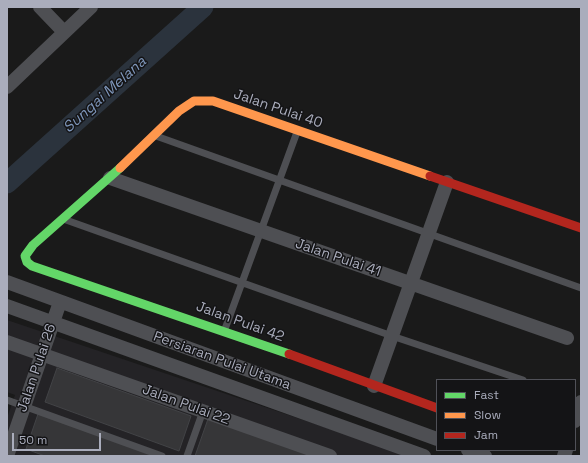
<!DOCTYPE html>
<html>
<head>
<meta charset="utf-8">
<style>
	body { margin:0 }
	#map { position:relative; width:588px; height:463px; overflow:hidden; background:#1a1a1a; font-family:"Space Grotesk",sans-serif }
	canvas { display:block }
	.frame { position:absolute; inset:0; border:8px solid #aaadbc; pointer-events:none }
	.legend { position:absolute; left:436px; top:379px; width:140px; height:72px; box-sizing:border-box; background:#141416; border:1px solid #505158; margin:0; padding:5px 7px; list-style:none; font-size:12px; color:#aaadbc }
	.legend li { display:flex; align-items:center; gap:8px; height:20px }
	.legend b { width:20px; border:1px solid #505158 }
	.scale { position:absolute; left:12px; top:433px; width:89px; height:18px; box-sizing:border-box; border:2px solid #aaadbc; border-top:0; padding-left:5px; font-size:12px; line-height:14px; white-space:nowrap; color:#aaadbc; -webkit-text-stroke:3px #141416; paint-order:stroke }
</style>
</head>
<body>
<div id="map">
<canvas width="588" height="463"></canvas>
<div class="frame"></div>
<ul class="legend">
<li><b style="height:5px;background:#63d668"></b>Fast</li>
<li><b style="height:5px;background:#ff974d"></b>Slow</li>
<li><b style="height:5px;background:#b3261e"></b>Jam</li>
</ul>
<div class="scale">50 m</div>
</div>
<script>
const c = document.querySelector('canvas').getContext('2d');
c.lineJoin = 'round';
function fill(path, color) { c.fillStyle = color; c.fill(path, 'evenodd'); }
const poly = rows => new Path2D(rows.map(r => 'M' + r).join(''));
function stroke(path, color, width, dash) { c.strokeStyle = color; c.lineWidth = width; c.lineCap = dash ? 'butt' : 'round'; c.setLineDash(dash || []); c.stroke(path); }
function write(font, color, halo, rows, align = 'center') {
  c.font = font + ' "Space Grotesk",sans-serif'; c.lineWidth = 3; c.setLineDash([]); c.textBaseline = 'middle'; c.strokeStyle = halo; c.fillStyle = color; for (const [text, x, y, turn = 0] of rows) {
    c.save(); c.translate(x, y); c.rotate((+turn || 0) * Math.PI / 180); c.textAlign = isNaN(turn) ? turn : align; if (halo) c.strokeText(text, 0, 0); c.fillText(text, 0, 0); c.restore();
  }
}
const built = poly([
	[7,320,410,456,7,456,7,418,15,395,7,392]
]);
const river = poly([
	[7,183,203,7]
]);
const building = poly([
	[57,368,191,416,179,451,45,402,57,368],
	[38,414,156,456,45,456,26,449,38,414],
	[208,419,312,456,195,456,208,419]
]);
const lane = poly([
	[156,136,581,288],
	[66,220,392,336,523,380],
	[225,329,297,132],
	[7,400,162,456],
	[187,456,203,411]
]);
const street = poly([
	[40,7,64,32],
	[7,87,91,7],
	[110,178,567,338],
	[7,282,437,439],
	[7,306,424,456],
	[7,342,330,456],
	[374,386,447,182],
	[575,421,581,402],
	[468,450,485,456],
	[7,456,60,302],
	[564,456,566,450]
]);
const fast = poly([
	[120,168,33,245,25,256,27,262,32,266,289,354]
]);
const slow = poly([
	[120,168,179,111,194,101,213,101,430,176]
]);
const jam = poly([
	[430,176,581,228],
	[289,354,437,408]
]);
const streetNames = [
	["Jalan Pulai 40",278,109,19],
	["Jalan Pulai 41",338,258,19],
	["Jalan Pulai 42",240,322,20],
	["Persiaran Pulai Utama",222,361,20],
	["Jalan Pulai 26",37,368,-71],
	["Jalan Pulai 22",186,405,20]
];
const waterNames = [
	["Sungai Melana",105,95,-42]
];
fill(built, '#242326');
stroke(river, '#2b333d', 21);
fill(building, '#363638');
stroke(building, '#424346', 1);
stroke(lane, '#4e4f53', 7);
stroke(street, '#4e4f53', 14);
stroke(fast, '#63d668', 9);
stroke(slow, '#ff974d', 9);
stroke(jam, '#b3261e', 9);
write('14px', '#aaadbc', '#141416', streetNames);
write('italic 15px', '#7e96ba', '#141416', waterNames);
</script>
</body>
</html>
